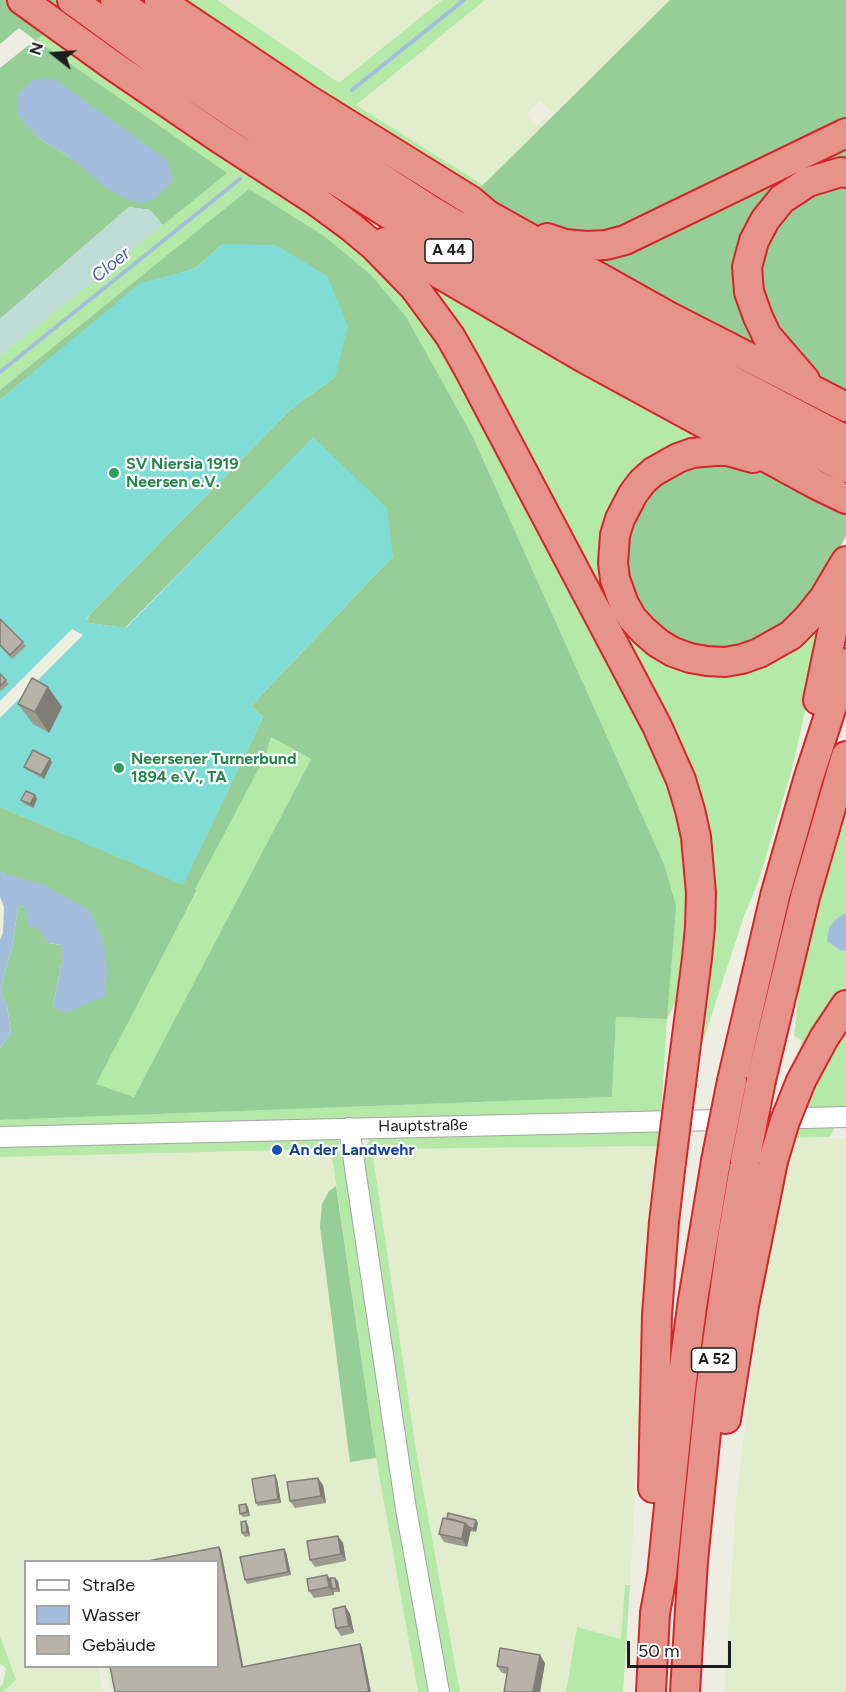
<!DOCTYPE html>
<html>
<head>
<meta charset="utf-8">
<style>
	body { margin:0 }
	#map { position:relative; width:846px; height:1692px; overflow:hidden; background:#eeede2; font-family:Figtree,sans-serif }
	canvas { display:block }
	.legend { position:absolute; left:24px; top:1560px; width:195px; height:108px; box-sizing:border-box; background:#fff; border:2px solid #a5a5a5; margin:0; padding:8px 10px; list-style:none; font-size:18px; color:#1d1d1d }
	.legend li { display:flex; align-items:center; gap:12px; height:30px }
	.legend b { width:30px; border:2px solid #a5a5a5 }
	.north { position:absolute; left:24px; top:24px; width:60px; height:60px; -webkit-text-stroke:4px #fff; paint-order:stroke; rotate:287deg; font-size:16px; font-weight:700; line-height:24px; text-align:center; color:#1d1d1d }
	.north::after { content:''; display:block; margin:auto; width:21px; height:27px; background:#1d1d1d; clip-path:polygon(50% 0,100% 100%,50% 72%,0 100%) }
	.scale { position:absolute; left:627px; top:1641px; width:104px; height:27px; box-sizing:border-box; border:3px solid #1d1d1d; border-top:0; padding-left:8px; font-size:18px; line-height:21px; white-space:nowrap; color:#1d1d1d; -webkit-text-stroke:4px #fff; paint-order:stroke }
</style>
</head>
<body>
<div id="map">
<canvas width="846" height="1692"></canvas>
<ul class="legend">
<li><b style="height:8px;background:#fff"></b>Straße</li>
<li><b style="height:16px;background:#a2bedc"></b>Wasser</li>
<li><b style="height:16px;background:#b7b3a8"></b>Gebäude</li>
</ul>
<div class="north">N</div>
<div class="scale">50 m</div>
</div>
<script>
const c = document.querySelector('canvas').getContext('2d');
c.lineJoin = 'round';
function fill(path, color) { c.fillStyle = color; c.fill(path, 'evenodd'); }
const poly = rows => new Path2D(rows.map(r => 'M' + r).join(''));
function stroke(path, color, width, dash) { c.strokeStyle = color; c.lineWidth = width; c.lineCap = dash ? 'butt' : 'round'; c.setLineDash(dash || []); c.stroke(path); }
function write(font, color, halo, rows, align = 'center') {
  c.font = font + ' Figtree,sans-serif'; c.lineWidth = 4.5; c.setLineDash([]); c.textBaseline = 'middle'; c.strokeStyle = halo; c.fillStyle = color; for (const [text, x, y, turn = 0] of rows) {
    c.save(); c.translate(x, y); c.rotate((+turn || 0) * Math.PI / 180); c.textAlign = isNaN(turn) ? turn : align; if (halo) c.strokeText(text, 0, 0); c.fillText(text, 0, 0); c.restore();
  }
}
const farmland = poly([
	[217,0,442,0,339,84],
	[485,0,670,0,554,114,540,101,526,115,537,126,545,118,548,120,483,185,355,105],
	[793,1138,846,1139,846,1692,724,1692,737,1491,760,1310,774,1225],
	[658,1146,647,1269,630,1585,625,1585,621,1639,577,1627,566,1692,460,1692,416,1450,372,1148],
	[331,1149,336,1186,329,1191,320,1227,350,1462,376,1458,418,1692,111,1692,106,1667,218,1666,218,1562,26,1562,26,1666,98,1667,103,1692,3,1692,16,1680,0,1636,0,1157]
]);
const grass = poly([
	[180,0,217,0,339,83,442,0,485,0,356,105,483,185,473,193],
	[49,28,358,239,428,320,656,754,671,796,681,837,688,885,688,924,679,995,667,1019,661,1115,0,1131,0,1120,612,1097,616,1017,667,1019,664,864,473,437,249,189,0,390,0,356,226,173,35,40],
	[409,270,722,446,823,610,808,698,792,769,759,880,744,916,696,1063,705,834],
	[271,737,311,759,134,1097,95,1084,197,891,194,889,266,755],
	[846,815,846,912,836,919,841,951,846,950,846,990,829,1011,790,1077,802,1040,794,1036,800,980,812,928],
	[846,1031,846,1105,830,1137,793,1138,820,1066],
	[659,1131,658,1146,372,1149,416,1450,460,1692,444,1692,403,1454,363,1162,365,1148,370,1139,378,1136],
	[331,1137,338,1139,342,1149,433,1692,418,1692,376,1458,331,1149,0,1157,0,1146],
	[625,1585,630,1585,623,1692,566,1692,577,1627,621,1639],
	[0,1636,16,1680,3,1692,0,1692,0,1686,3,1684,6,1668,0,1664]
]);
const forest = poly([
	[0,0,84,0,36,40,227,173,163,225,150,210,129,207,0,319,0,68,35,40,19,28,0,44],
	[53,78,70,157,38,138],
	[670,0,846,0,846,122,604,234,552,232,526,222,473,193,483,185],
	[846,140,846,396,573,253],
	[249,189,324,236,370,274,406,317,473,437,664,864,676,906,667,1019,616,1017,612,1097,0,1120,0,1048,11,1033,7,1006,1,994,3,978,12,948,18,908,25,906,48,943,61,945,61,965,53,1007,104,996,5,874,0,871,0,807,183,884,263,717,251,706,393,556,313,438,125,628,89,623,86,621,91,613,291,409,335,377,223,244,194,269,140,284,0,400,0,390],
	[271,737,311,759,134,1097,96,1084,197,890,195,889,266,755],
	[712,462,764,470,846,513,846,536,827,571,805,604,781,627,755,643,728,650,681,643,662,631,642,610,630,586,625,560,628,534,637,509,652,489,687,467],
	[336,1186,376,1458,350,1462,320,1227,322,1204,329,1191]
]);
const wetland = poly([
	[129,207,150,210,163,225,0,356,0,319]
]);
const pitch = poly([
	[223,244,276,245,327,276,348,326,335,377,291,409,91,613,86,620,89,623,126,628,313,437,387,508,393,556,251,706,263,717,183,885,0,807,0,718,83,635,72,629,0,701,0,400,140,283,194,269]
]);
const water = poly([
	[53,78,167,160,173,179,156,198,142,203,129,200,109,190,70,157,38,138,17,113,17,95,33,80],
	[0,871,5,874,42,884,89,910,103,940,107,971,105,996,65,1013,53,1007,61,965,61,945,48,943,37,928,29,927,25,906,18,908,12,948,3,978,1,994,7,1006,11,1033,0,1048,0,940,3,933,4,907,0,897],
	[846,912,846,950,841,951,827,941,829,928,836,919]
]);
const stream = poly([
	[352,90,464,0],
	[0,372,240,179]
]);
const minor = poly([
	[349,1128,406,1509,439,1692],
	[0,1137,846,1117]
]);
const highway = poly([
	[22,0,112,65,216,136,316,201,350,226,374,246,414,287,450,336,467,366,657,726,681,780,690,810,696,837,701,893,700,927,697,958,681,1083],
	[72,0,161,65,236,115,303,160,406,225,475,267,632,356,780,435,846,468],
	[115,0,249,93,429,209,571,293,672,349,846,440],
	[159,0,307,99,470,200,488,215,668,316,846,407],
	[547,238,565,244,586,246,606,245,625,240,846,133],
	[385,242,582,357,815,484,846,499],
	[805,380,767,336,758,317,749,292,747,267,754,241,765,220,782,199,808,182,841,172,846,173],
	[753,458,728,451,714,451,692,453,678,458,653,472,642,482,633,494,620,519,615,535,613,563,615,579,624,604,632,618,644,631,658,643,673,652,690,658,707,661,725,662,742,659,759,653,791,635,808,618,824,598,846,561],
	[818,700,833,628,846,589],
	[761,1080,805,897,846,756],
	[732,1081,775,896,808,780,846,663],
	[801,1081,824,1038,846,1005],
	[726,1419,744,1305,773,1161],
	[653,1488,657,1315,664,1222,671,1162],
	[651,1692,655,1613,662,1575,681,1388,693,1300,716,1161],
	[685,1692,693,1561,710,1392,732,1238,745,1161]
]);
const highwayBridge = poly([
	[716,1161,732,1081],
	[745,1161,761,1080],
	[773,1161,785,1121,801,1081],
	[671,1162,681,1083]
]);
const wall = poly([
	[0,620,26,646,12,659,0,646],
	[0,674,9,684,1,691,0,690],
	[48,687,62,707,49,733,33,724,18,704],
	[52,762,44,779,27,770,24,767],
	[37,799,33,808,24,804,21,800],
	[277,1479,281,1503,258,1506,256,1503],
	[323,1485,326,1503,295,1508,290,1501],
	[246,1504,248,1507,250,1516,243,1517,240,1514],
	[478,1523,476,1532,470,1531,467,1547,444,1542,439,1534],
	[248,1525,250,1536,245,1537,242,1533],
	[338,1536,343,1543,346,1561,315,1567,310,1560],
	[286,1552,291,1575,247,1584,245,1580],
	[327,1575,330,1579,335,1578,338,1581,340,1592,334,1592,334,1595,314,1598,309,1591],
	[345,1606,350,1614,354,1633,341,1636,336,1628],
	[545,1663,540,1692,504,1692,507,1674,502,1673,497,1666]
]);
const shadedWall = poly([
	[48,687,62,707,49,733,35,712],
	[50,759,52,762,44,779,41,775],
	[35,795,37,799,33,808,30,804],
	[275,1475,277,1479,281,1503,278,1499],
	[318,1478,323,1485,326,1503,321,1496],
	[246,1504,248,1507,250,1516,247,1512],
	[476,1520,478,1523,476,1532,474,1529],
	[246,1521,248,1525,250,1536,247,1532],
	[465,1523,471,1530,467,1547,462,1539],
	[338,1536,343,1543,346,1561,341,1554],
	[219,1547,221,1550,244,1670,242,1667],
	[284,1549,286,1552,291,1575,288,1572],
	[327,1575,332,1582,332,1589,334,1595,329,1587],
	[335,1578,338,1581,340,1592,337,1588],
	[345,1606,350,1614,354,1633,349,1626],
	[360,1644,362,1647,371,1692,369,1692],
	[540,1655,545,1663,540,1692,533,1692]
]);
const building = poly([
	[0,619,23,642,10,655,0,645,0,619],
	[0,674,6,680,0,686,0,674],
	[32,678,48,687,35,712,18,704,32,678],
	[33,750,50,759,41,775,24,767,33,750],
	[26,791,35,795,30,804,21,800,26,791],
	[275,1475,278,1499,256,1503,252,1479,275,1475],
	[318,1478,321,1496,290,1501,287,1482,318,1478],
	[246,1504,247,1512,240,1514,239,1505,246,1504],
	[448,1513,476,1520,474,1529,469,1527,465,1523,447,1518,448,1513],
	[443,1518,465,1523,462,1539,439,1534,443,1518],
	[246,1521,247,1532,242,1533,241,1522,246,1521],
	[338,1536,341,1554,310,1560,307,1541,338,1536],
	[219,1547,242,1667,360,1644,369,1692,115,1692,110,1666,218,1666,218,1562,143,1562,219,1547],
	[284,1549,288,1572,245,1580,240,1557,284,1549],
	[327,1575,329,1587,309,1591,307,1579,327,1575],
	[330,1578,335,1578,337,1588,332,1589,330,1578],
	[345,1606,349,1626,336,1628,333,1609,345,1606],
	[500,1648,540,1655,533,1692,504,1692,508,1668,497,1666,500,1648]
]);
const markers = [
	[114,473,6,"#2e9e5b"],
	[119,768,6,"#2e9e5b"],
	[277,1150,6,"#1a4fb4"]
];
const shields = [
	[449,251,48],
	[714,1360,45]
];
const shieldNames = [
	["A 44",449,251],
	["A 52",714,1360]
];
const leisureNames = [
	["SV Niersia 1919",126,464],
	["Neersen e.V.",126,482],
	["Neersener Turnerbund",131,759],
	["1894 e.V., TA",131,777]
];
const streetNames = [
	["Hauptstraße",423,1126,-1]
];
const transitNames = [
	["An der Landwehr",289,1150]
];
const waterNames = [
	["Cloer",111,265,-39]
];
fill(farmland, '#e1edcd');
fill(grass, '#b4e9a7');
fill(forest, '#97cd97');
fill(wetland, '#bfdcd7');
fill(pitch, '#80ddd5');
fill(water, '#a2bedc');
stroke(stream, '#a2bedc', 4);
stroke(minor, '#a4a4a4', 22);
stroke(highway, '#d7242c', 32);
stroke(minor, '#fff', 20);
stroke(highway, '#e69389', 28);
stroke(highwayBridge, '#d7242c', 32, []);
stroke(highwayBridge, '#e69389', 28);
fill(wall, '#9d9a90');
fill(shadedWall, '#807d76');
fill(building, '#b7b3a8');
stroke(building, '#807d76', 1.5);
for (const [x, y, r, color] of markers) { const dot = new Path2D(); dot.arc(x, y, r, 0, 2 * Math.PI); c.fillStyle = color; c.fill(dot); stroke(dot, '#fff', 2); }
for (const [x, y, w] of shields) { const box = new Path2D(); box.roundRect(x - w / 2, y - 12, w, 24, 4.5); c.fillStyle = '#fff'; c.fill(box); stroke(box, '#1d1d1d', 1.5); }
write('bold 15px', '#1d1d1d', null, shieldNames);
write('bold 16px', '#27864d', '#fff', leisureNames, 'left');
write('16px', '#1d1d1d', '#fff', streetNames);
write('bold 16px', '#164399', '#fff', transitNames, 'left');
write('italic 18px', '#4a5eab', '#fff', waterNames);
</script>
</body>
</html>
